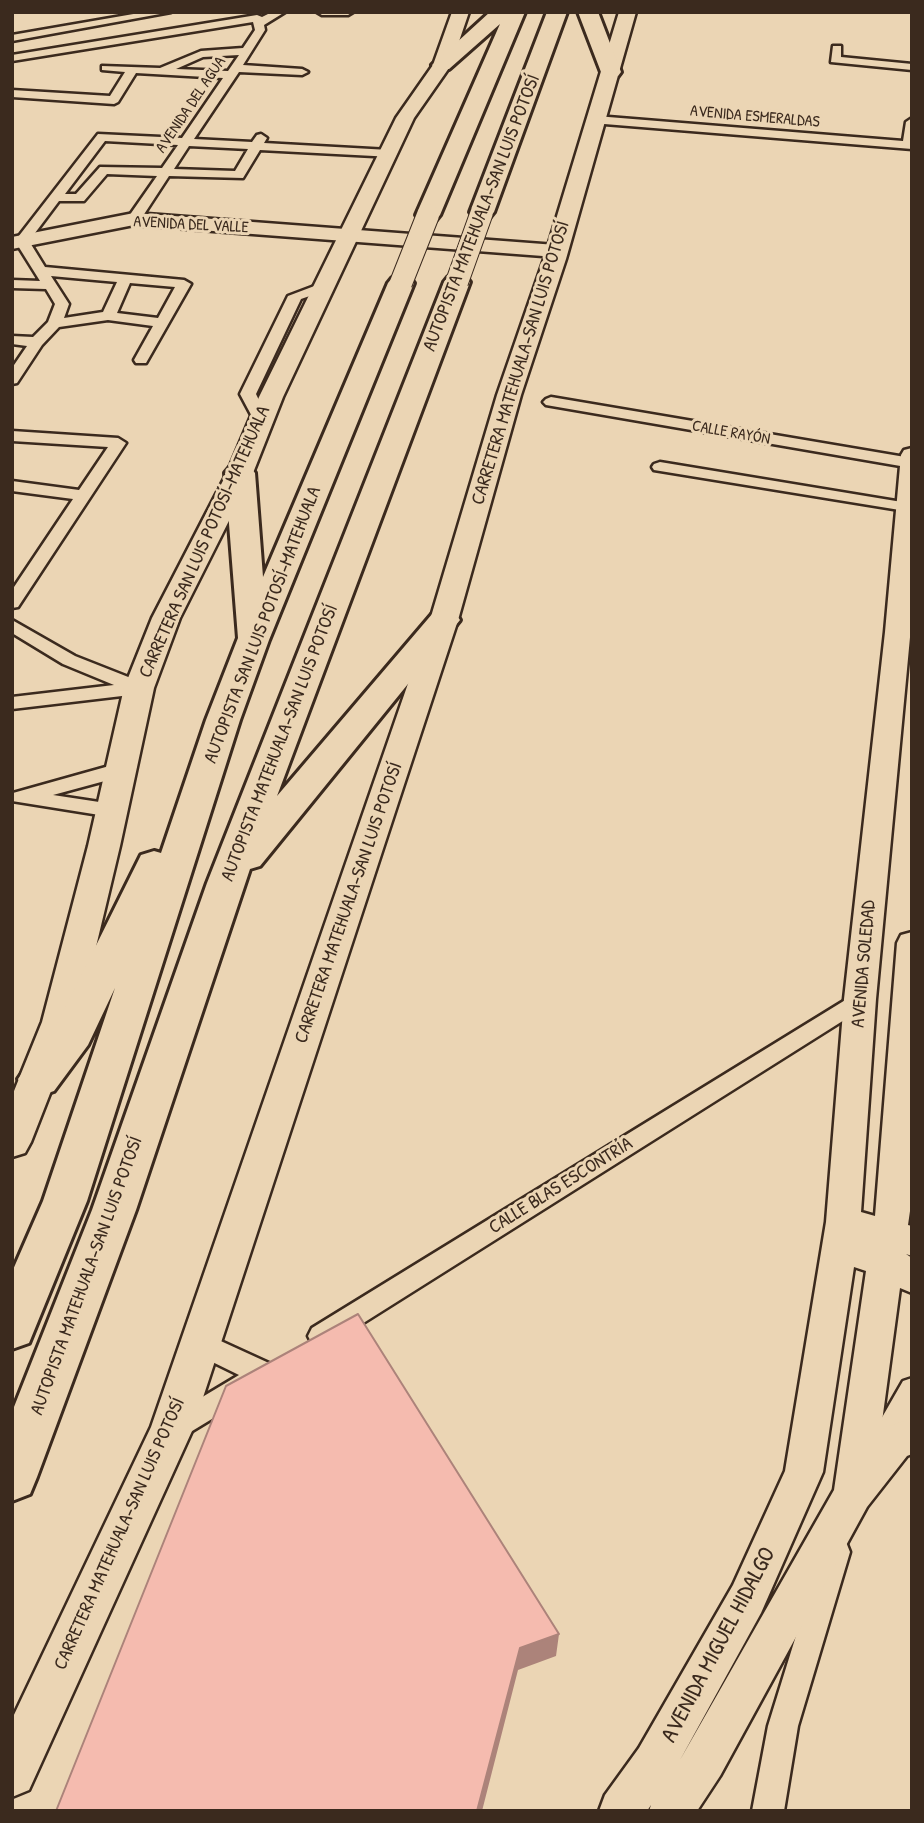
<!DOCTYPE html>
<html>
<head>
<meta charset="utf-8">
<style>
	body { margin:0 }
	#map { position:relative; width:924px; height:1823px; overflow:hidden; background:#ebd5b4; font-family:"Patrick Hand",sans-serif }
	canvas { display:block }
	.frame { position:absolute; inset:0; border:14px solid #3b2a1e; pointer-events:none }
</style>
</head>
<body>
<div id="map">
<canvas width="924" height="1823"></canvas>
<div class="frame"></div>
</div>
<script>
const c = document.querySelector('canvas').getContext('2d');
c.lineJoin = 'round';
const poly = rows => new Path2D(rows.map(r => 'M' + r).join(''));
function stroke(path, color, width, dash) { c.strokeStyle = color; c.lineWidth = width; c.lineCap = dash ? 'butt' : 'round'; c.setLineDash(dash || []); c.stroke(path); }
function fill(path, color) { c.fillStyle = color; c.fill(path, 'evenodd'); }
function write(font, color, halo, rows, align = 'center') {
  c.font = font + ' "Patrick Hand",sans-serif'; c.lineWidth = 6; c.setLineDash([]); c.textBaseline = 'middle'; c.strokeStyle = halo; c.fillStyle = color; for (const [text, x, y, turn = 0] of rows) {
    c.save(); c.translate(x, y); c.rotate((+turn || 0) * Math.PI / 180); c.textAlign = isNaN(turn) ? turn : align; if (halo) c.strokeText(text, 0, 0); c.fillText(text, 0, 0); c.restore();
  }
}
const street = poly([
	[145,12,171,12,12,41,12,35,145,12],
	[272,12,285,12,264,25,265,30,243,65,302,69,308,72,302,75,239,72,194,139,252,142,257,135,261,134,267,138,264,143,389,150,393,151,393,157,260,150,243,178,169,176,139,222,134,223,127,219,157,176,107,174,84,201,59,201,29,241,45,267,184,280,191,284,146,363,136,363,134,360,153,326,108,320,59,327,42,345,17,383,12,384,12,368,27,346,12,344,12,336,33,337,48,322,55,304,46,289,12,288,12,280,40,281,15,241,98,134,182,138,223,78,136,73,118,102,114,104,12,97,12,90,110,96,125,72,102,70,102,66,160,68,201,51,243,48,255,30,253,22,12,61,12,55,257,15,262,17,272,12],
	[239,55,228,71,176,69,203,57,239,55],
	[105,141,178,145,162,168,100,167,76,194,65,194,105,141],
	[189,146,248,149,235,171,174,169,189,146],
	[51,276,117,282,103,312,64,318,69,304,51,276],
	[130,283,175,287,158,318,117,313,130,283],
	[317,12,353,12,348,15,322,15,317,12],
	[833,46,841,46,841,57,912,64,912,70,831,62,833,46],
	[596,116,903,141,906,122,912,118,912,149,592,123,592,117,596,116],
	[325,282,330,283,330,289,301,299,256,394,269,421,261,426,256,424,240,394,288,296,325,282],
	[551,397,911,458,912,468,546,405,543,402,546,399,551,397],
	[12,431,118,438,126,443,18,607,12,608,12,590,73,499,12,491,12,481,79,490,108,447,12,441,12,431],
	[660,462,908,503,912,504,912,512,654,470,652,467,654,464,660,462],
	[12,620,75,656,146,684,148,688,139,694,12,709,12,697,114,685,63,664,12,633,12,620],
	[120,763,127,765,130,770,127,775,53,795,119,805,122,810,119,815,112,817,12,801,13,793,120,763],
	[860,991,868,993,871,999,868,1005,330,1344,321,1348,312,1344,308,1336,312,1328,860,991],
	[201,1332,271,1364,275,1373,271,1382,262,1385,256,1383,253,1394,174,1442,164,1438,161,1429,164,1420,239,1375,192,1352,188,1344,192,1336,201,1332],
	[912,1378,912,1416,889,1458,879,1462,869,1458,865,1449,869,1440,903,1381,912,1378],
	[836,1538,846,1542,850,1552,798,1726,784,1811,752,1811,768,1726,822,1552,826,1542,836,1538]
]);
const secondary = poly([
	[134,213,556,245,566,251,556,257,134,225,12,249,12,237,134,213],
	[912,448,912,616,876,999,861,1212,875,1216,897,943,901,935,912,932,912,1197,908,1225,912,1226,912,1256,906,1254,912,1258,912,1293,900,1288,881,1429,912,1418,912,1454,907,1456,867,1507,720,1776,697,1811,649,1811,651,1805,647,1811,599,1811,605,1795,639,1748,733,1585,785,1471,826,1222,844,999,885,632,901,455,904,450,912,448],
	[854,1267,866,1271,834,1490,680,1760,761,1613,823,1472,854,1267]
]);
const primary = poly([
	[452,12,469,12,451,65,414,118,283,397,253,473,180,618,154,688,120,846,78,1022,31,1142,25,1153,12,1157,12,1096,42,1022,88,846,124,688,152,618,227,473,259,397,396,118,433,65,452,12],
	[619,12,636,12,566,259,521,395,458,620,192,1431,29,1790,12,1797,12,1719,151,1427,430,620,497,395,544,259,619,12]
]);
const highway = poly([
	[490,12,525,12,440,215,436,220,420,220,416,215,500,24,449,69,435,69,432,65,490,12],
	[547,12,567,12,494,212,490,217,474,217,470,212,547,12],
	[578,12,598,12,621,72,618,76,604,76,601,72,578,12],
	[457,274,466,277,470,282,277,796,433,613,444,610,455,613,460,620,260,866,250,869,136,1210,37,1477,30,1494,12,1501,12,1412,92,1210,207,883,444,282,448,277,457,274],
	[401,275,410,278,414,283,269,640,240,720,87,1201,29,1343,12,1349,12,1272,43,1201,115,988,88,1045,54,1091,39,1096,24,1091,18,1079,57,1024,141,855,154,851,161,853,206,720,238,638,225,473,230,467,240,464,250,467,255,473,263,577,388,283,392,278,401,275]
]);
const highwayBridge = poly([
	[457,282,482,212],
	[401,283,428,215]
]);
const shadedWall = poly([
	[559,1634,556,1656,518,1670,482,1811,477,1811,520,1648]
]);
const building = poly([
	[358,1314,559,1634,520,1648,477,1811,56,1811,226,1386,358,1314]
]);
const farStreetnames = [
	["AVENIDA DEL AGUA",191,105,-56],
	["AVENIDA ESMERALDAS",755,117,5],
	["AVENIDA DEL VALLE",191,225,3],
	["CALLE RAYÓN",731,433,10]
];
const streetNames = [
	["AUTOPISTA MATEHUALA-SAN LUIS POTOSÍ",482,213,-69],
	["CARRETERA MATEHUALA-SAN LUIS POTOSÍ",521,363,-73],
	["CARRETERA SAN LUIS POTOSÍ-MATEHUALA",205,542,-66],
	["AUTOPISTA SAN LUIS POTOSÍ-MATEHUALA",263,625,-69],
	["AUTOPISTA MATEHUALA-SAN LUIS POTOSÍ",280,743,-69],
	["CARRETERA MATEHUALA-SAN LUIS POTOSÍ",349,903,-71],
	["AVENIDA SOLEDAD",864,964,-85],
	["CALLE BLAS ESCONTRÍA",561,1186,-32],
	["AUTOPISTA MATEHUALA-SAN LUIS POTOSÍ",87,1276,-70],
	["CARRETERA MATEHUALA-SAN LUIS POTOSÍ",120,1534,-66]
];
const nearStreetnames = [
	["AVENIDA MIGUEL HIDALGO",719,1645,-62]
];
stroke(street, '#3b2a1e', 5);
stroke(secondary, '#3b2a1e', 5);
stroke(primary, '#3b2a1e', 5);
stroke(highway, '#3b2a1e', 6);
fill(street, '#ebd5b4');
fill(secondary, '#ebd5b4');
fill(primary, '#ebd5b4');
fill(highway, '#ebd5b4');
stroke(highwayBridge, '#3b2a1e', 24, []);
stroke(highwayBridge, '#ebd5b4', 22);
fill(shadedWall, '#ac837a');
fill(building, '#f5bbaf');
stroke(building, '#ac837a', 2);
write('16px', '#3b2a1e', '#ebd5b4', farStreetnames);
write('19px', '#3b2a1e', '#ebd5b4', streetNames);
write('23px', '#3b2a1e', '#ebd5b4', nearStreetnames);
</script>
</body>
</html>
